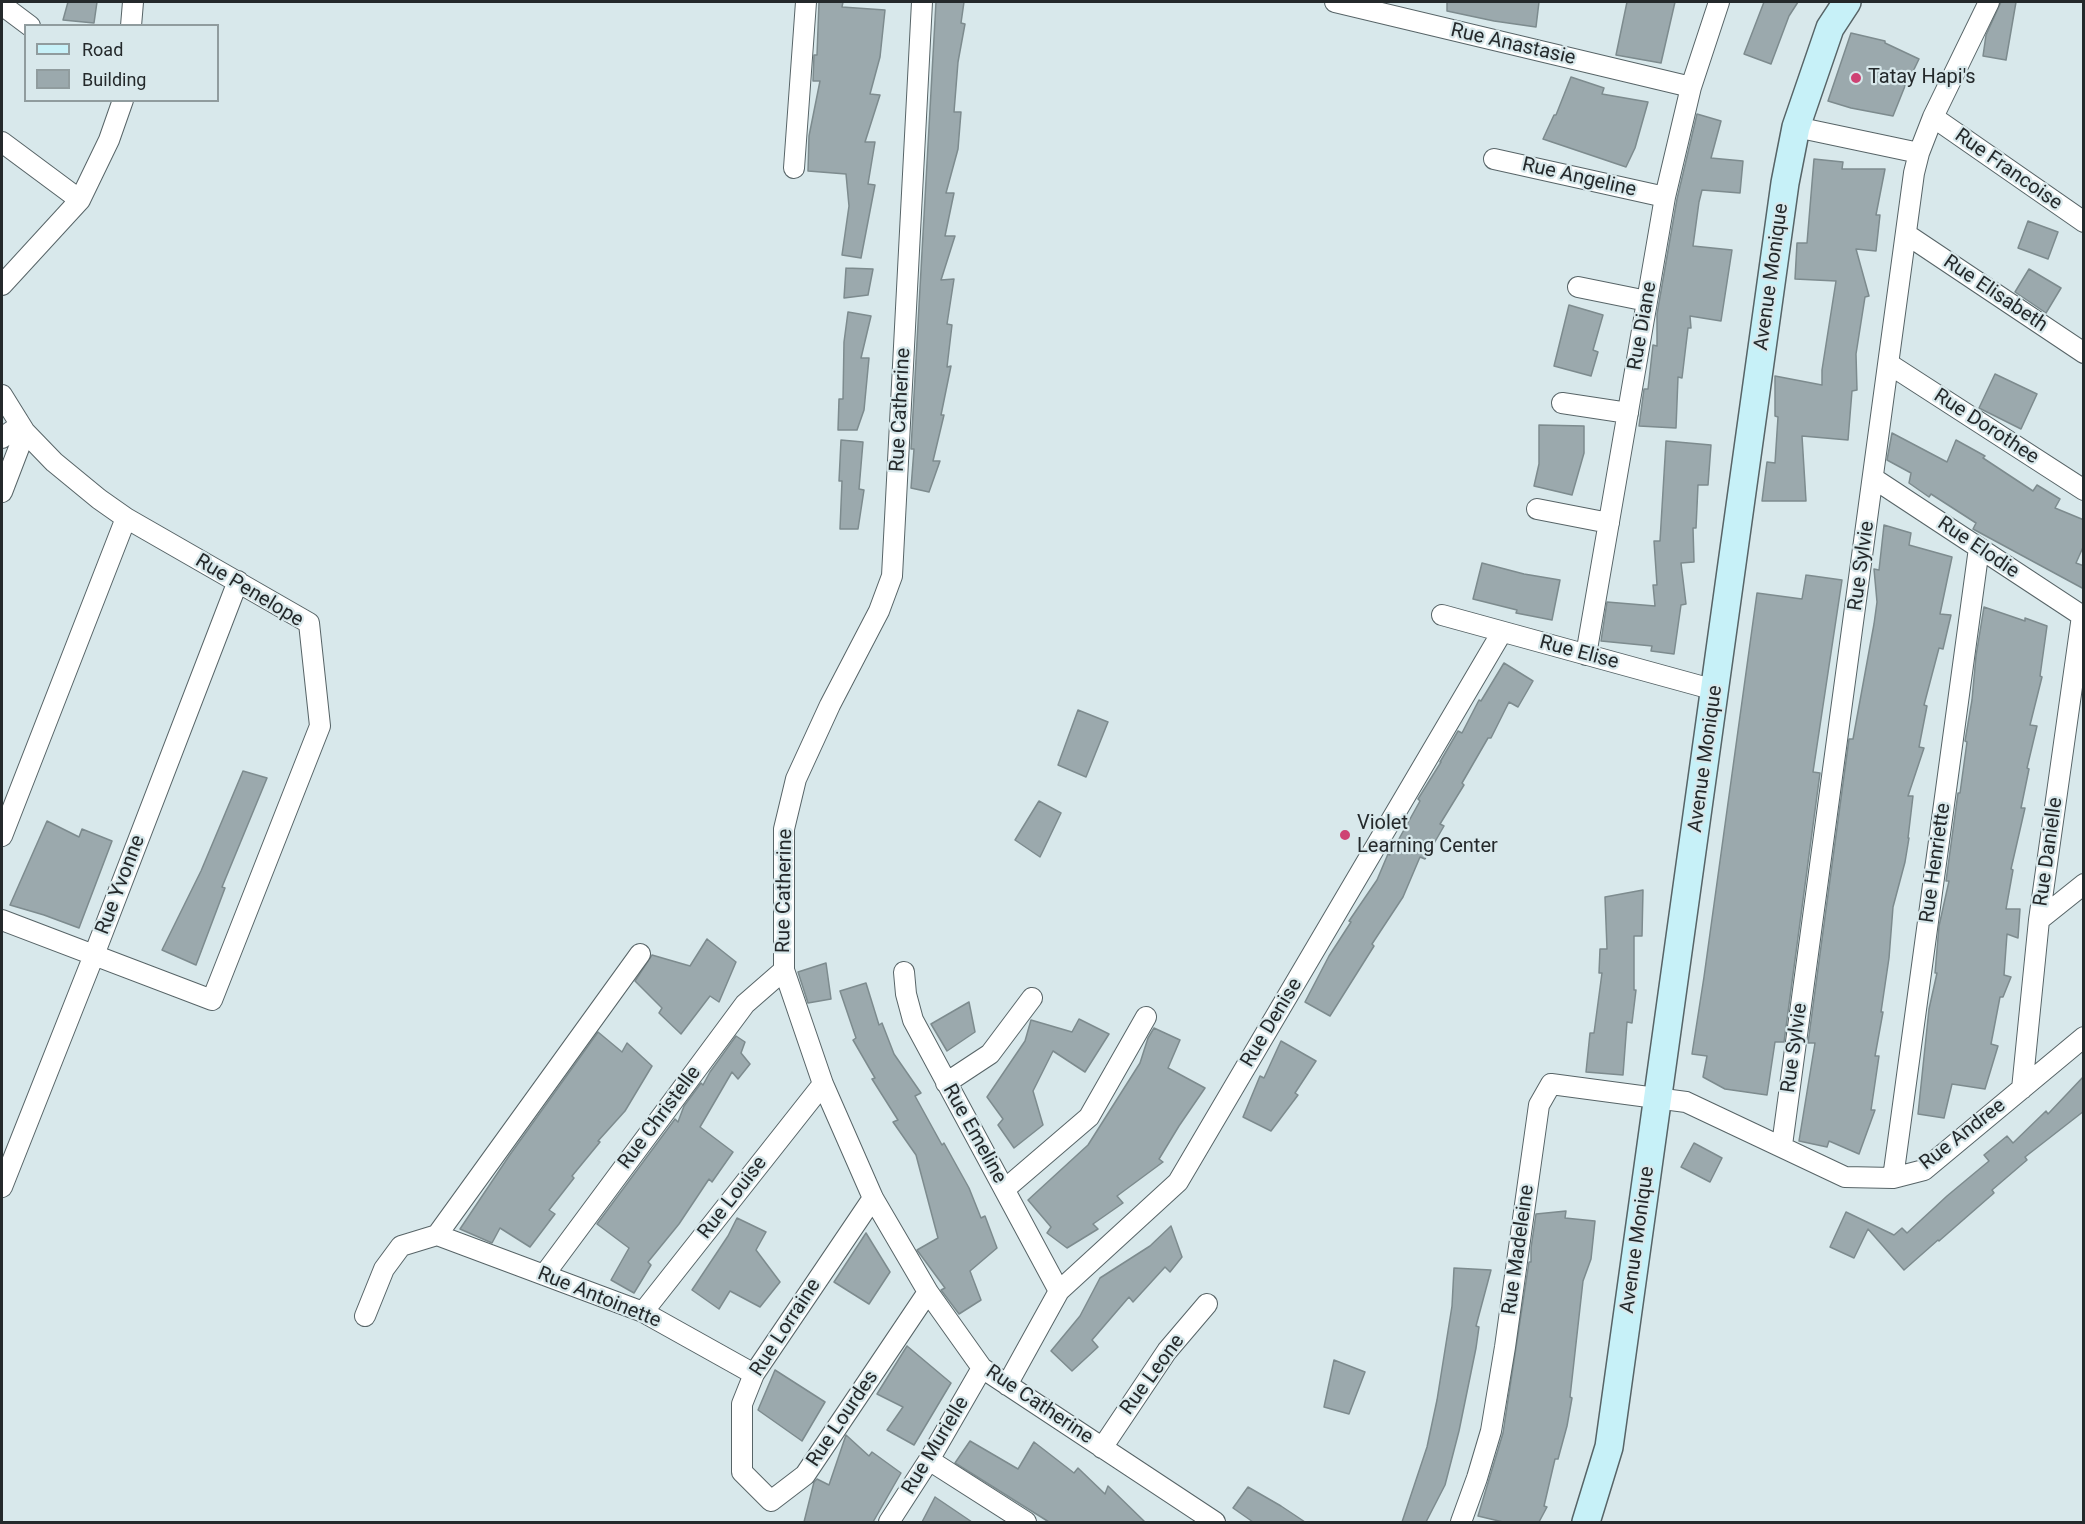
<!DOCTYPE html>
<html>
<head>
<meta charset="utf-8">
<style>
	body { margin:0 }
	#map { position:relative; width:2085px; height:1524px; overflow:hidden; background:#d8e8eb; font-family:Roboto,sans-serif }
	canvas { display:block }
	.frame { position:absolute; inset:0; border:3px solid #24292b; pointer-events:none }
	.legend { position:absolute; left:24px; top:24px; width:195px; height:78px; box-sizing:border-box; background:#d8e8eb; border:2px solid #909c9e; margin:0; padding:8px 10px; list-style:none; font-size:18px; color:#24292b }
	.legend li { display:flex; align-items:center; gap:12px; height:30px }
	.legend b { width:30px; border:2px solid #909c9e }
</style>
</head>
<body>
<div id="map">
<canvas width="2085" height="1524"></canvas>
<div class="frame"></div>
<ul class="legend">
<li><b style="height:8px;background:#c7f1f8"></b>Road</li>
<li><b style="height:16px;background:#9ba9ad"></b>Building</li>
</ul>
</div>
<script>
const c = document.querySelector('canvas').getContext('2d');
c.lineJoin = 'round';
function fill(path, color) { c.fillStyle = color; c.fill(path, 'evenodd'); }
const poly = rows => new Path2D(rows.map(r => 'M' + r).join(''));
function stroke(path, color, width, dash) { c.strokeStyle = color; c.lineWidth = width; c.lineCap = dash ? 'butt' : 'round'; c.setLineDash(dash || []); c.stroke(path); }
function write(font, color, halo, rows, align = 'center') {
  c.font = font + ' Roboto,sans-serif'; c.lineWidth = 4.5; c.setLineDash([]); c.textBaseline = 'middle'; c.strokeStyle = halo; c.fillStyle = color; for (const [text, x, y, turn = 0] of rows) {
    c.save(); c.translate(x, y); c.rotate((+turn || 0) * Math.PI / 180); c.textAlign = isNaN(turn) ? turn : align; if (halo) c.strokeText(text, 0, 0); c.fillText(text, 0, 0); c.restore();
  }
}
const building = poly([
	[68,2,97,2,94,23,63,20,68,2],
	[819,2,843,2,842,7,885,10,880,57,870,94,880,95,865,142,875,142,868,184,875,185,861,258,842,255,849,206,846,174,808,171,809,136,820,81,813,81,814,55,817,55,819,2],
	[936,2,964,2,961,23,965,24,958,62,954,112,961,112,958,149,946,193,954,193,945,236,955,236,941,280,954,279,947,324,952,325,947,367,951,366,941,415,944,415,933,461,940,461,929,492,911,488,914,449,911,449,936,2],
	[1447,2,1539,2,1536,27,1494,21,1447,11,1447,2],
	[1627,2,1675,2,1661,63,1616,55,1627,2],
	[1764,2,1798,2,1789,16,1771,64,1744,54,1764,2],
	[2001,2,2016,2,2006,60,1983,56,1986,35,2001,2],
	[1851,33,1885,41,1885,43,1919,59,1908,82,1907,81,1893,116,1851,108,1828,101,1851,33],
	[1571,77,1604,88,1602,94,1648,102,1635,148,1626,167,1543,139,1554,115,1556,115,1571,77],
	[1697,114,1721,121,1711,158,1743,161,1740,193,1702,190,1699,202,1693,246,1732,250,1721,321,1690,316,1691,328,1688,328,1682,378,1678,377,1676,428,1639,426,1644,389,1648,389,1653,345,1657,346,1657,314,1677,199,1697,114],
	[1814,159,1843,162,1842,169,1885,169,1876,215,1880,215,1876,251,1856,249,1869,296,1865,297,1856,354,1857,390,1852,391,1848,440,1802,436,1806,501,1762,501,1767,462,1775,463,1778,417,1775,416,1775,376,1822,385,1822,370,1836,281,1795,279,1797,243,1807,243,1814,159],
	[2028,221,2058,232,2048,259,2018,248,2028,221],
	[846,268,873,269,868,295,844,298,846,268],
	[2029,269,2061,288,2046,313,2015,292,2029,269],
	[1569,305,1603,315,1593,350,1598,352,1591,376,1554,366,1569,305],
	[848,312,871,316,861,358,869,358,864,410,857,430,838,430,839,399,843,399,844,342,848,312],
	[1995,374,2037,394,2021,429,1979,408,1995,374],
	[1539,425,1584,426,1584,453,1572,495,1534,486,1539,464,1539,425],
	[1892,433,1947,462,1956,440,1985,456,1983,458,2033,491,2037,485,2060,499,2055,508,2084,520,2084,545,2076,563,2084,566,2084,589,1973,529,1976,523,1931,494,1929,497,1909,483,1911,473,1887,460,1892,433],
	[841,440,863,442,859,489,864,490,858,529,840,529,842,481,839,481,841,440],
	[1666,441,1711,445,1708,485,1698,485,1696,528,1693,528,1694,562,1681,563,1686,604,1681,605,1674,654,1651,651,1652,646,1601,641,1607,602,1655,606,1653,585,1657,585,1654,541,1660,541,1666,441],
	[1884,525,1911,533,1909,545,1952,557,1940,614,1951,615,1943,649,1939,648,1924,705,1927,706,1919,747,1924,748,1908,796,1913,796,1908,838,1909,838,1905,862,1893,907,1889,958,1881,1012,1883,1012,1875,1056,1879,1056,1871,1110,1875,1110,1859,1154,1829,1141,1827,1147,1799,1141,1815,1043,1808,1043,1849,739,1853,739,1874,624,1877,602,1874,569,1879,570,1884,525],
	[1482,563,1524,574,1560,580,1552,620,1516,613,1517,610,1473,599,1482,563],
	[1806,575,1842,580,1813,772,1820,773,1784,1042,1775,1042,1767,1095,1725,1089,1703,1077,1707,1056,1692,1054,1704,977,1757,593,1802,599,1806,575],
	[1984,607,2025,621,2025,618,2047,626,2040,676,2042,677,2030,725,2037,726,2027,768,2029,769,2021,808,2025,808,2011,869,2013,870,2006,909,2020,909,2018,938,2007,934,2004,975,2011,977,2003,997,2000,997,1991,1044,1998,1046,1985,1089,1952,1084,1944,1118,1918,1114,1929,1009,1937,973,1935,973,1939,926,1949,881,1946,881,1958,793,1960,793,1967,742,1965,741,1972,700,1976,656,1984,607],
	[1504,663,1533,681,1518,707,1509,702,1491,738,1488,738,1462,783,1464,785,1440,824,1444,826,1425,859,1420,857,1403,897,1372,944,1374,946,1330,1016,1305,1002,1329,956,1351,922,1349,921,1377,880,1388,854,1390,855,1420,801,1418,799,1441,762,1440,762,1458,731,1462,733,1479,700,1481,701,1504,663],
	[1078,710,1108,722,1086,777,1058,765,1078,710],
	[243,771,267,778,222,887,225,888,196,965,162,950,201,871,243,771],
	[1039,801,1061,813,1040,857,1015,840,1039,801],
	[47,821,79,837,82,829,112,841,79,928,44,915,10,905,47,821],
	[1643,890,1642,936,1634,936,1634,990,1636,990,1632,1023,1627,1022,1623,1075,1586,1072,1590,1033,1594,1033,1602,973,1599,973,1600,949,1607,949,1605,897,1643,890],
	[707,939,736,962,719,1002,710,996,681,1034,659,1013,662,1008,635,981,652,955,690,966,707,939],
	[826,963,831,999,808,1003,798,972,826,963],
	[866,983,879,1025,882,1023,894,1054,921,1093,915,1096,942,1145,944,1143,969,1188,981,1218,985,1216,997,1248,970,1271,981,1300,959,1314,941,1290,945,1288,917,1250,938,1238,916,1155,893,1122,898,1120,872,1079,875,1078,853,1040,856,1038,840,991,866,983],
	[969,1002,975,1032,947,1051,931,1024,969,1002],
	[1079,1019,1109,1034,1085,1072,1053,1051,1033,1091,1043,1125,1014,1148,998,1125,1003,1119,987,1097,1025,1041,1031,1020,1072,1032,1079,1019],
	[1154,1028,1180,1040,1168,1068,1205,1088,1179,1126,1159,1159,1163,1162,1117,1196,1123,1203,1093,1224,1098,1229,1067,1248,1047,1233,1051,1227,1028,1200,1088,1145,1140,1063,1148,1038,1154,1028],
	[598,1032,622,1052,627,1043,652,1066,625,1111,598,1141,600,1142,572,1176,574,1178,549,1210,555,1214,530,1247,500,1228,492,1243,460,1229,509,1156,598,1032],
	[736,1036,745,1042,741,1053,750,1064,738,1079,732,1072,700,1127,733,1152,712,1182,709,1179,679,1224,648,1262,651,1265,634,1293,611,1280,629,1248,597,1224,675,1119,678,1122,684,1106,701,1083,703,1085,710,1072,736,1036],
	[1281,1041,1316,1061,1295,1093,1298,1095,1271,1131,1243,1117,1260,1076,1264,1078,1281,1041],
	[2084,1076,2084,1111,2025,1157,2027,1160,1992,1190,1994,1193,1939,1241,1938,1240,1904,1270,1868,1229,1854,1258,1830,1247,1846,1212,1894,1235,1902,1228,1907,1233,1947,1196,1989,1161,1984,1155,2007,1136,2013,1143,2046,1111,2048,1114,2084,1076],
	[1694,1143,1722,1158,1710,1182,1681,1167,1694,1143],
	[1566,1211,1565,1218,1595,1221,1591,1259,1583,1281,1570,1397,1572,1398,1567,1426,1558,1459,1555,1459,1544,1506,1547,1507,1539,1522,1503,1522,1478,1516,1503,1433,1529,1262,1531,1262,1531,1248,1536,1214,1566,1211],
	[737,1218,766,1232,756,1250,780,1282,760,1307,730,1291,719,1309,692,1290,728,1236,737,1218],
	[1171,1226,1182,1257,1170,1272,1165,1267,1133,1302,1129,1297,1092,1340,1098,1347,1072,1371,1051,1351,1080,1316,1100,1278,1150,1246,1171,1226],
	[866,1233,890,1272,869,1304,834,1282,866,1233],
	[1454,1268,1491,1270,1476,1326,1479,1327,1476,1348,1459,1431,1445,1485,1426,1522,1402,1522,1427,1447,1437,1400,1452,1306,1454,1268],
	[907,1346,951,1383,914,1445,887,1430,903,1407,877,1394,907,1346],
	[1334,1360,1365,1372,1349,1414,1324,1407,1334,1360],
	[775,1370,825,1402,802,1441,758,1410,775,1370],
	[846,1435,869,1456,872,1452,901,1473,873,1522,804,1522,814,1482,817,1479,829,1485,846,1435],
	[970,1441,1018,1469,1034,1442,1074,1473,1078,1468,1105,1494,1108,1486,1145,1522,1049,1522,955,1463,970,1441],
	[1248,1487,1281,1506,1305,1522,1253,1522,1233,1508,1248,1487],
	[935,1497,972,1522,922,1522,935,1497]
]);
const street = poly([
	[922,2,892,576,879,611,830,705,796,779,784,829,784,970,823,1084,873,1198,928,1292,982,1368,1215,1522],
	[1335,2,1691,87],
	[2,5,30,26],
	[131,26,133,2],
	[1933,117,2084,222],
	[1796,127,1919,153],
	[2,142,80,200],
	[1494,159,1665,197],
	[794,168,806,2],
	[1906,234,2084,353],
	[2,285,80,200,109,140,123,100],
	[1578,287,1647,301],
	[1889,364,2084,490],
	[2,395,25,432,54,462,99,499,126,518,309,623,320,726,212,1000,2,920],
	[1562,403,1628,413],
	[2,438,20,425],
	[1873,478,2084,617],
	[2,492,25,432],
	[1537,509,1609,523],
	[1442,615,1715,690],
	[1586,655,1665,197,1691,87,1719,2],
	[2,836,126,518],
	[2039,920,2084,884],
	[904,972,906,994,913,1020,1059,1291],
	[946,1083,990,1054,1032,998],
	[2022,1089,2039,920,2082,616],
	[1782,1145,1914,173,1919,153,1933,117,1989,2],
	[1893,1178,1979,548],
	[2,1187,94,955,238,581],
	[1005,1189,1089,1117,1146,1017],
	[873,1198,754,1374,742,1404,742,1472,771,1501,805,1475,928,1292],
	[437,1235,643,1312,754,1374],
	[437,1235,640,954],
	[544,1275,745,1004,784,970],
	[643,1312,823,1084],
	[365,1316,384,1269,401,1246,437,1235],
	[1007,1385,1059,1291,1178,1182,1502,632],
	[1102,1448,1167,1351,1207,1304],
	[929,1460,1026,1522],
	[889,1522,929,1460,982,1368],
	[1461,1522,1477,1478,1491,1431,1505,1347,1539,1105,1551,1084,1686,1102,1845,1177,1893,1178,1924,1170,2084,1037]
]);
const secondary = poly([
	[1586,1522,1609,1447,1785,183,1796,127,1830,28,1847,2]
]);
const markers = [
	[1856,78,6,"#ce4273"],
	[1345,835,6,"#ce4273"]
];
const streetNames = [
	["Rue Anastasie",1513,45,13],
	["Rue Francoise",2008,170,35],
	["Rue Angeline",1579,178,13],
	["Avenue Monique",1772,277,-82],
	["Rue Elisabeth",1995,294,34],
	["Rue Diane",1643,326,-80],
	["Rue Catherine",901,410,-87],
	["Rue Dorothee",1986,427,33],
	["Rue Elodie",1978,548,34],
	["Rue Sylvie",1862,566,-82],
	["Rue Penelope",249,591,31],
	["Rue Elise",1579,653,15],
	["Avenue Monique",1706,759,-82],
	["Rue Danielle",2049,852,-82],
	["Rue Henriette",1936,863,-82],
	["Rue Yvonne",121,885,-69],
	["Rue Catherine",785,891,-89],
	["Rue Denise",1272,1023,-59],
	["Rue Sylvie",1795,1048,-82],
	["Rue Christelle",660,1118,-53],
	["Rue Emeline",974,1134,61],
	["Rue Andree",1963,1135,-38],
	["Rue Louise",733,1198,-52],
	["Avenue Monique",1638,1240,-82],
	["Rue Madeleine",1519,1250,-82],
	["Rue Antoinette",599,1298,22],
	["Rue Lorraine",786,1328,-57],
	["Rue Leone",1153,1375,-54],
	["Rue Catherine",1039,1405,34],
	["Rue Lourdes",843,1419,-56],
	["Rue Murielle",936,1446,-59]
];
const poiNames = [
	["Tatay Hapi's",1868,78],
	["Violet",1357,824],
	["Learning Center",1357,847]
];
fill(building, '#9ba9ad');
stroke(building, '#7d8b8e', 1.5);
stroke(street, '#576467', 22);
stroke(secondary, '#576467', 30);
stroke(street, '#fff', 20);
stroke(secondary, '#c7f1f8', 27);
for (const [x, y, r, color] of markers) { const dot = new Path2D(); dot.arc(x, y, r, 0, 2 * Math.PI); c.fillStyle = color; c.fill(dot); stroke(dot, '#d8e8eb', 2); }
write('20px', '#24292b', '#d8e8eb', streetNames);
write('20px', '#24292b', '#d8e8eb', poiNames, 'left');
</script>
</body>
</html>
